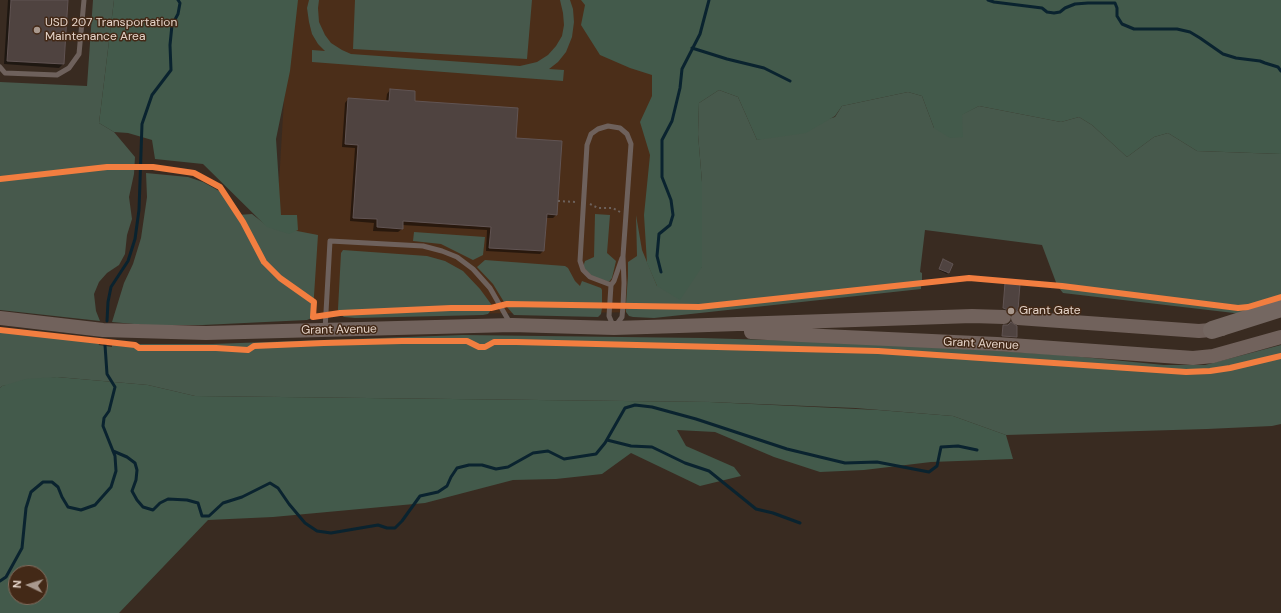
<!DOCTYPE html>
<html>
<head>
<meta charset="utf-8">
<style>
	body { margin:0 }
	#map { position:relative; width:1281px; height:613px; overflow:hidden; background:#392b21; font-family:"DM Sans",sans-serif }
	canvas { display:block }
	.north { position:absolute; left:8px; top:565px; width:40px; height:40px; box-sizing:border-box; background:#432917; border:1px solid #846d5e; border-radius:50%; rotate:274deg; font-size:11px; font-weight:700; line-height:16px; text-align:center; color:#e5d4c9 }
	.north::after { content:''; display:block; margin:auto; width:14px; height:18px; background:#a9998e; clip-path:polygon(50% 0,100% 100%,50% 72%,0 100%) }
</style>
</head>
<body>
<div id="map">
<canvas width="1281" height="613"></canvas>
<div class="north">N</div>
</div>
<script>
const c = document.querySelector('canvas').getContext('2d');
c.lineJoin = 'round';
function fill(path, color) { c.fillStyle = color; c.fill(path, 'evenodd'); }
const poly = rows => new Path2D(rows.map(r => 'M' + r).join(''));
function stroke(path, color, width, dash) { c.strokeStyle = color; c.lineWidth = width; c.lineCap = dash ? 'butt' : 'round'; c.setLineDash(dash || []); c.stroke(path); }
function write(font, color, halo, rows, align = 'center') {
  c.font = font + ' "DM Sans",sans-serif'; c.lineWidth = 3; c.setLineDash([]); c.textBaseline = 'middle'; c.strokeStyle = halo; c.fillStyle = color; for (const [text, x, y, turn = 0] of rows) {
    c.save(); c.translate(x, y); c.rotate((+turn || 0) * Math.PI / 180); c.textAlign = isNaN(turn) ? turn : align; if (halo) c.strokeText(text, 0, 0); c.fillText(text, 0, 0); c.restore();
  }
}
const built = poly([
	[290,0,649,0,662,40,668,312,271,315]
]);
const green = poly([
	[93,0,114,0,99,123,114,132,135,157,134,174,129,197,132,219,127,235,125,254,119,265,107,273,99,282,94,294,96,311,100,321,0,310,0,82,87,86],
	[309,0,319,0,318,8,319,22,325,35,331,43,342,50,351,54,520,66,537,62,548,55,556,46,562,36,564,25,563,13,560,0,570,0,573,9,574,22,572,37,566,52,558,62,549,69,564,70,563,81,312,62,312,50,325,51,318,44,312,34,309,22,307,8],
	[355,0,532,0,527,59,353,49],
	[719,90,738,97,757,140,835,117,842,106,908,92,922,96,934,128,979,106,1061,122,1079,117,1092,125,1127,157,1154,137,1168,133,1197,151,1281,154,1281,296,1253,305,1237,306,1057,285,1042,245,925,230,920,272,922,273,922,281,700,306,629,305,626,304,628,276,628,262,637,256,636,215,642,250,657,286,702,267,702,182,698,134,699,103],
	[146,173,188,177,203,182,221,192,237,215,252,214,266,225,318,235,313,311,310,317,312,318,307,320,203,325,145,325,112,322,124,283,133,264,141,238,147,197],
	[595,214,610,215,607,253,616,261,612,278,609,282,593,277,584,268,584,264,585,261,594,257],
	[414,232,485,237,483,255,473,260,441,244,413,241],
	[343,250,427,256,445,261,463,271,480,289,491,304,492,306,489,307,489,310,491,310,488,314,483,315,355,318,344,317,341,315,342,314,342,311,338,310,338,309,341,253],
	[485,260,565,266,568,268,575,281,580,286,582,281,601,288,602,290,602,304,599,304,599,307,602,308,601,314,598,317,514,315,507,307,510,305,508,302,504,302,493,284,477,267],
	[921,284,921,289,654,318,633,317,629,316,626,312,626,309,629,308,699,308],
	[1059,288,1237,308,1249,308,1281,298,1281,303,1244,313,1234,313,1063,293],
	[0,331,98,342,99,345,112,347,112,344,135,346,137,344,212,344,463,335,702,338,871,343,1062,355,1164,365,1205,365,1281,345,1281,424,1272,426,1207,429,1006,435,953,416,855,408,710,402,195,396,148,385,57,377,2,386,0,388]
]);
const forest = poly([
	[114,0,298,0,290,71,276,139,281,215,297,215,298,230,289,234,267,227,203,164,155,159,152,140,128,133,114,132,99,123],
	[581,0,1281,0,1281,154,1197,151,1168,133,1154,137,1127,157,1092,125,1079,117,1061,122,979,106,962,115,963,137,950,138,934,128,922,96,908,92,842,106,835,116,806,133,757,140,738,97,719,90,699,103,698,134,702,182,702,267,680,300,657,286,647,263,644,215,650,155,640,122,652,96,652,75,630,68,600,55,581,25,585,5],
	[57,377,148,385,195,396,710,402,878,410,953,416,1006,435,1013,459,931,462,864,470,820,472,774,457,715,432,677,430,686,446,734,467,741,476,700,486,631,453,602,474,556,479,513,480,425,503,273,517,208,520,119,613,0,613,0,388,2,386,26,379],
	[16,573,40,573,40,597,16,597]
]);
const shadow = poly([
	[8,0,67,0,63,64,59,68,4,64],
	[390,90,414,102,515,139,556,215,553,218,545,218,543,251,540,254,486,251,487,230,402,225,402,229,398,232,373,231,374,223,350,221,355,148,342,147,345,103,348,99,386,102,387,94],
	[943,261,952,264,947,274,939,270],
	[1005,284,1016,310,1010,313,1007,310,1003,309],
	[1003,326,1016,336,1002,336]
]);
const stream = poly([
	[988,0,994,2,1042,8,1047,12,1054,13,1060,12,1065,8,1075,4,1088,3,1115,3,1117,8,1117,16,1122,24,1134,29,1177,29,1190,32,1200,38,1223,54,1236,58,1260,61,1265,63,1278,67,1281,71],
	[692,48,727,59,764,68,790,81],
	[661,272,657,256,659,234,670,225,673,215,671,200,662,177,662,140,672,121,680,88,682,69,700,34,709,0],
	[107,321,108,302,111,287,128,261,135,239,139,210,142,124,152,95,171,70,170,45,172,25,178,14,180,3,178,0],
	[607,440,631,446,652,447,685,463,709,471,756,509,773,513,800,523],
	[113,451,127,457,135,463,137,470,136,480,132,491,137,500,143,507,153,510,160,503,168,499,187,500,198,503,202,516,209,516,223,503,242,497,270,483,278,488,289,504,305,523,317,531,331,533,378,525,387,528,395,528,402,521,420,496,438,492,447,486,451,477,457,468,469,465,482,465,496,469,508,467,533,453,548,451,564,459,596,454,605,443,625,408,635,405,652,407,696,419,787,449,845,463,877,462,929,472,937,466,941,447,958,446,977,450],
	[0,581,6,577,22,548,26,508,31,492,43,482,52,482,58,487,62,497,68,507,81,510,95,505,111,487,116,471,115,456,103,426,104,418,109,411,115,387,107,374,105,345]
]);
const building = poly([
	[11,0,68,0,64,64,7,61,11,0],
	[390,89,415,91,415,101,518,108,516,138,562,141,557,215,547,214,544,251,489,248,491,227,403,221,403,229,377,227,377,219,353,218,358,145,345,144,348,98,389,101,390,89],
	[943,259,953,264,949,273,939,269,943,259],
	[1005,283,1020,284,1018,310,1011,313,1008,310,1003,308,1005,283],
	[1011,322,1017,326,1017,337,1002,336,1003,325,1008,325,1011,322]
]);
const path = poly([
	[558,201,576,202],
	[590,204,598,208,613,208,620,212]
]);
const lane = poly([
	[0,67,5,73,57,75,69,68,79,54,84,0],
	[608,126,620,128,627,134,631,144,623,256,624,283,623,306,622,317,614,328,609,316,611,285,590,277,583,270,580,261,587,145,591,134,598,129,608,126],
	[611,285,614,281,622,258],
	[325,330,330,241,423,246,442,251,457,257,473,269,490,288,510,323]
]);
const secondary = poly([
	[0,318,103,330,206,333,512,325,614,328,679,326,972,316,1004,317],
	[1018,318,1199,331,1222,329],
	[751,332,801,335,997,344,1193,358,1213,356,1281,337]
]);
const highway = poly([
	[1212,330,1281,308]
]);
const cycleway = poly([
	[0,179,107,167,153,167,194,173,220,187,243,222,264,262,280,278,314,302,313,317,340,313,451,308,491,308,507,304,699,307,969,278,1062,286,1238,308,1248,307,1281,297],
	[0,330,135,345,139,348,216,348,248,350,254,346,324,343,402,341,467,341,479,347,485,347,494,342,516,342,878,351,1186,372,1210,371,1230,368,1281,356]
]);
const markers = [
	[37,30,4,"#a9998e"],
	[1011,311,4,"#a9998e"]
];
const poiNames = [
	["USD 207 Transportation",45,23],
	["Maintenance Area",45,37],
	["Grant Gate",1019,311]
];
const streetNames = [
	["Grant Avenue",339,330,-1],
	["Grant Avenue",981,344,3]
];
fill(built, '#4b2e19');
fill(green, '#47594c');
fill(forest, '#435a4b');
fill(shadow, '#0007');
stroke(stream, '#0a232f', 3);
fill(building, '#4f4340');
stroke(building, '#615453', 1);
stroke(path, '#6c615c', 2, [2, 3]);
stroke(lane, '#6e615c', 5);
stroke(secondary, '#71625c', 14);
stroke(highway, '#746761', 18);
stroke(cycleway, '#f27e40', 6);
for (const [x, y, r, color] of markers) { const dot = new Path2D(); dot.arc(x, y, r, 0, 2 * Math.PI); c.fillStyle = color; c.fill(dot); stroke(dot, '#432917', 1.5); }
write('12px', '#e5d4c9', '#432917', poiNames, 'left');
write('12px', '#e5d4c9', '#432917', streetNames);
</script>
</body>
</html>
